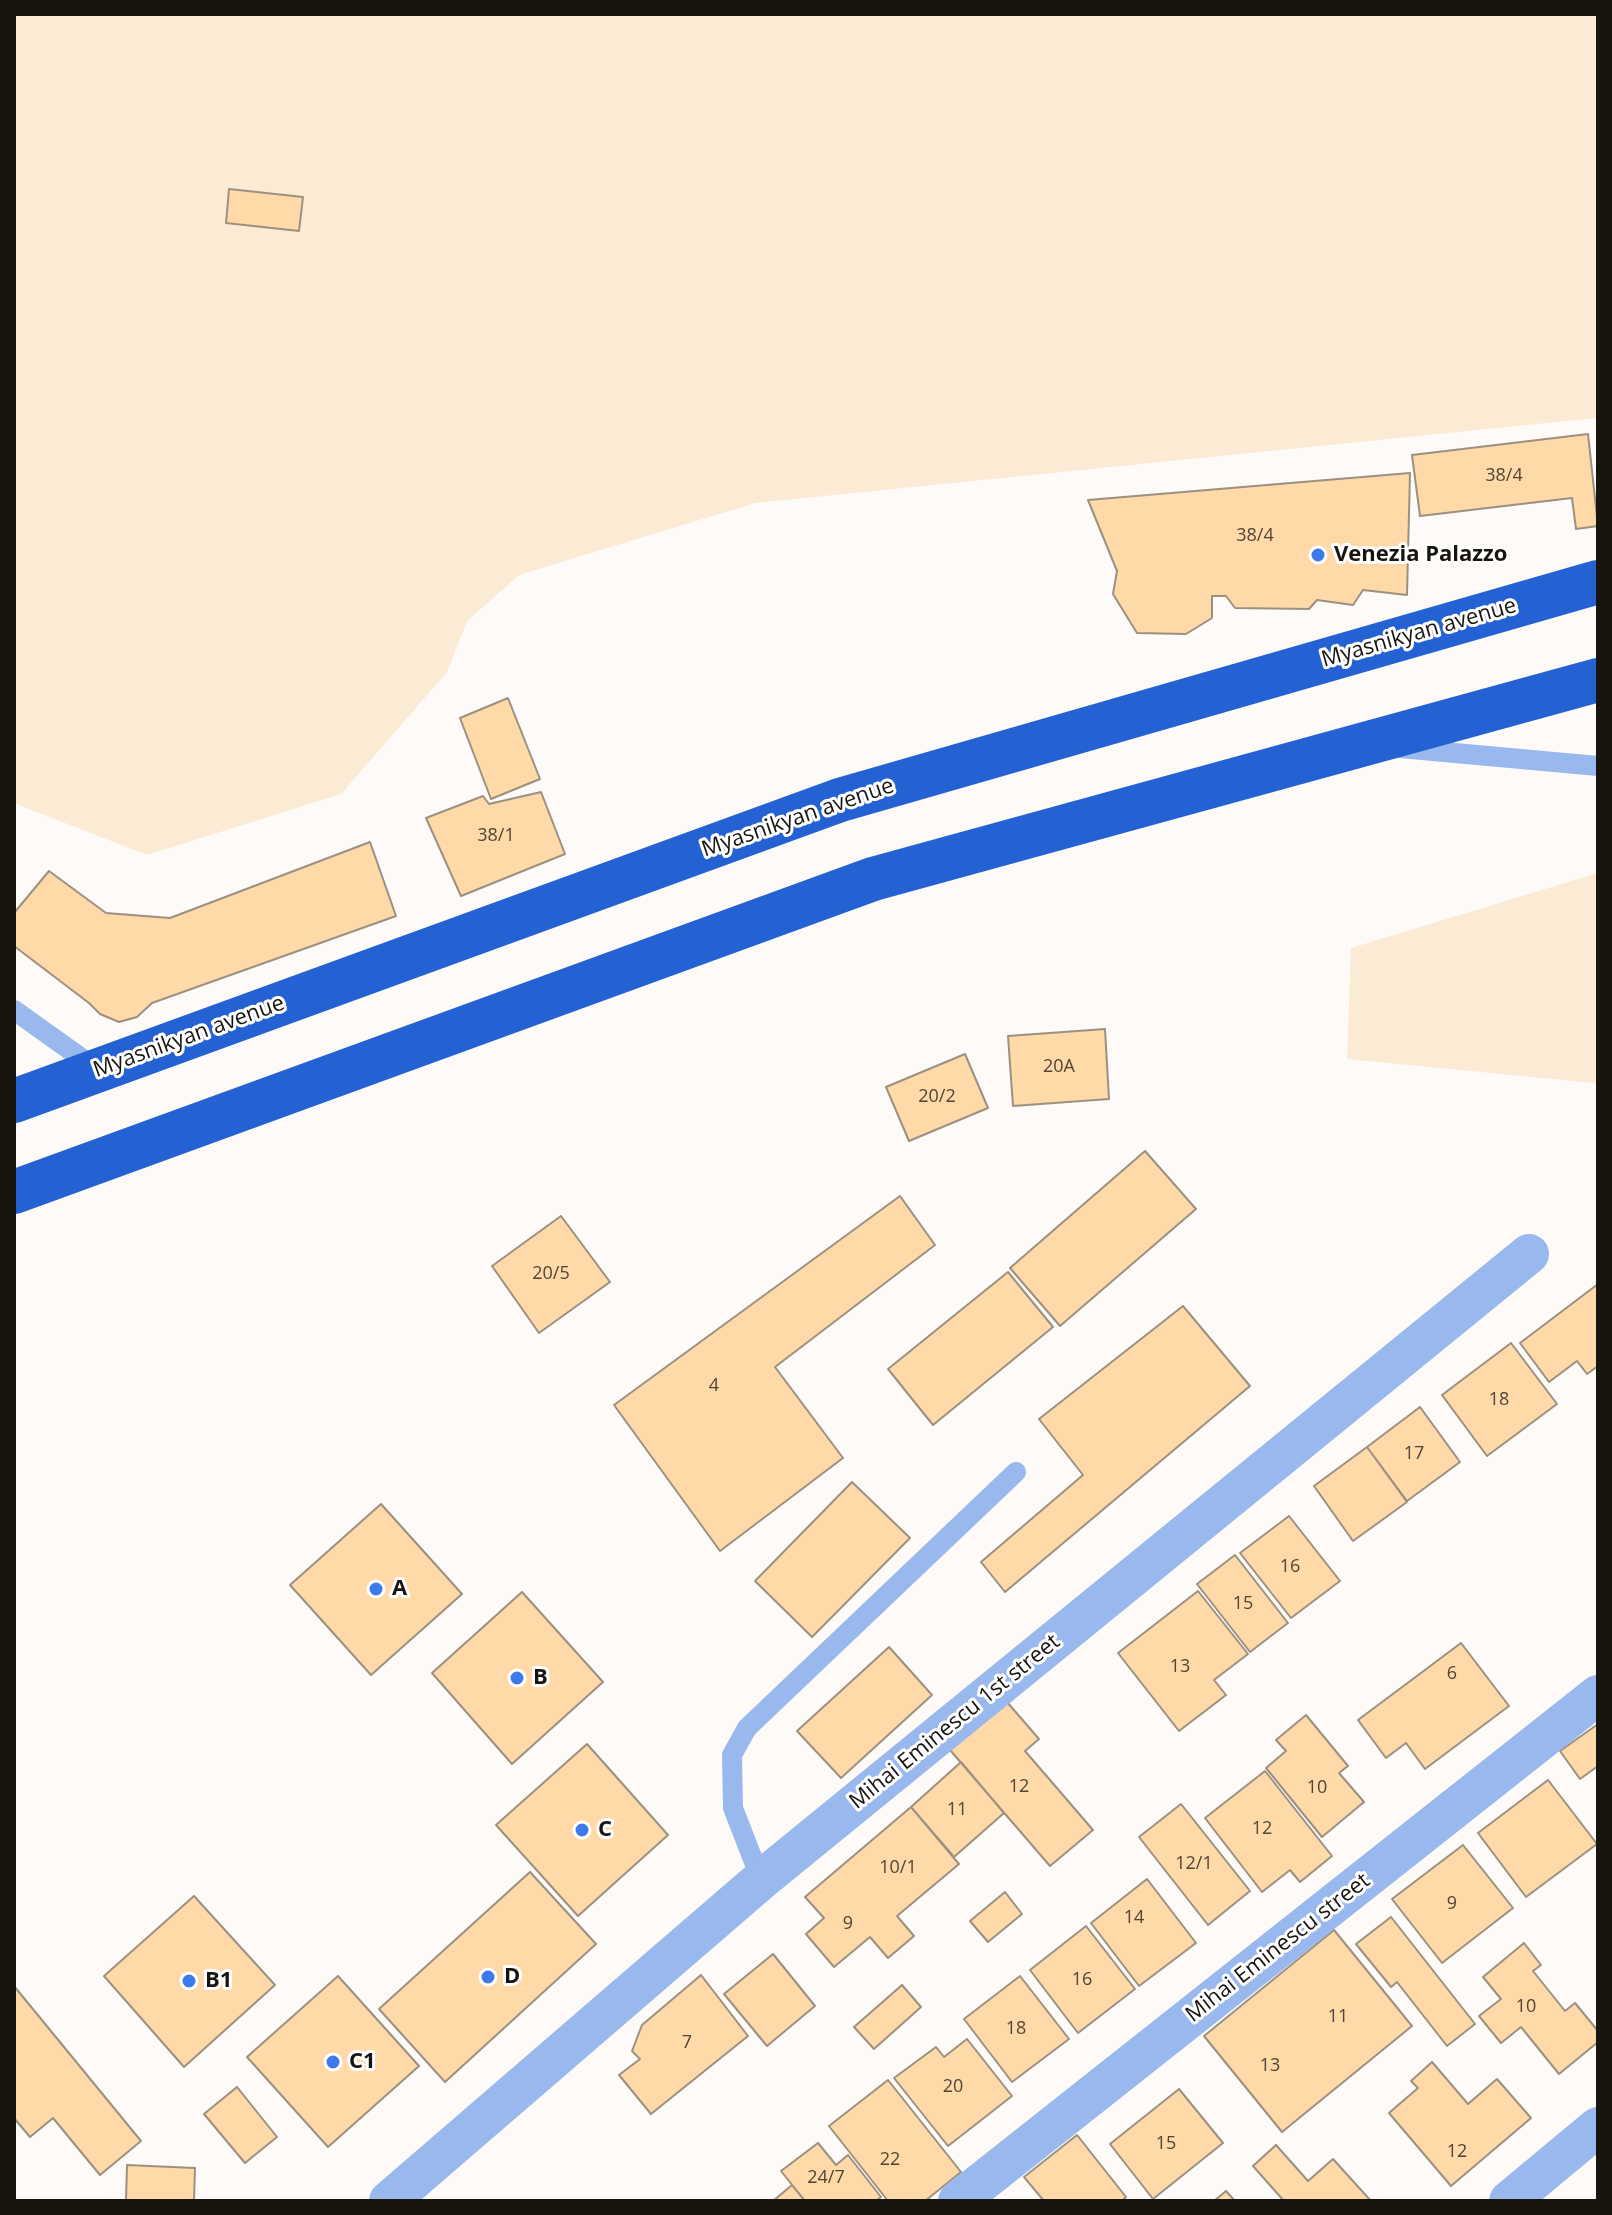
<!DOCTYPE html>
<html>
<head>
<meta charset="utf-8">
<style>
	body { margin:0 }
	#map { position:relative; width:1612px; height:2215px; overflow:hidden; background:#fdfaf7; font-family:"Open Sans",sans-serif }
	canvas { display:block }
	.frame { position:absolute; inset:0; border:16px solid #18140e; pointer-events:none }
</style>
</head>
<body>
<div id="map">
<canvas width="1612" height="2215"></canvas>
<div class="frame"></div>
</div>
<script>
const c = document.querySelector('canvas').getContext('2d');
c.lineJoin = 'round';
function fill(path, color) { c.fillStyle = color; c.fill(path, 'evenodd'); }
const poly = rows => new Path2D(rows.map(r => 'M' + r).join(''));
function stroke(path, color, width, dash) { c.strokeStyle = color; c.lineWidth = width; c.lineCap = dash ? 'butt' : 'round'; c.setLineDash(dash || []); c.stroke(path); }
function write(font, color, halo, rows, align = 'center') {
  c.font = font + ' "Open Sans",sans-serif'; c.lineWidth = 6; c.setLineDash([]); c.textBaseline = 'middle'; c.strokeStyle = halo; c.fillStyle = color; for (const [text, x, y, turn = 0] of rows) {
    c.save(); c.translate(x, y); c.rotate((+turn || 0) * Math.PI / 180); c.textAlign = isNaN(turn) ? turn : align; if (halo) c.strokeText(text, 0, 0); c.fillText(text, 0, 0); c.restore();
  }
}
const green = poly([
	[14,14,1598,14,1598,431,1596,418,755,503,519,575,467,621,447,672,341,794,147,855,14,803],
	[1598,873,1598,1086,1594,1083,1347,1059,1351,948]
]);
const building = poly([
	[229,189,303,197,299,231,226,223,229,189],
	[1588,434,1598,526,1576,529,1572,498,1420,516,1412,455,1588,434],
	[1410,473,1407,595,1363,590,1353,605,1317,600,1309,609,1235,608,1226,596,1212,596,1212,618,1186,634,1137,633,1113,594,1117,571,1088,500,1410,473],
	[508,698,540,779,491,799,460,718,508,698],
	[541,792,565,854,461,896,426,818,483,796,489,804,541,792],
	[370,842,396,916,152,1003,137,1017,119,1022,100,1014,89,1003,14,946,14,913,49,871,106,913,170,918,370,842],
	[1105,1029,1109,1099,1013,1106,1008,1036,1105,1029],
	[965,1054,988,1108,909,1141,886,1087,965,1054],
	[1145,1151,1196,1209,1060,1326,1010,1268,1145,1151],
	[900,1196,935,1245,775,1367,843,1458,720,1551,614,1405,900,1196],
	[561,1216,610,1282,539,1333,492,1266,561,1216],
	[1008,1272,1053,1327,933,1425,888,1369,1008,1272],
	[1598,1284,1598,1366,1587,1374,1577,1361,1549,1382,1520,1343,1598,1284],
	[1183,1306,1250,1386,1005,1592,981,1562,1083,1475,1039,1419,1183,1306],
	[1511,1343,1557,1404,1487,1456,1442,1395,1511,1343],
	[1420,1407,1460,1462,1407,1501,1367,1447,1420,1407],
	[1367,1447,1407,1502,1353,1541,1314,1486,1367,1447],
	[852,1482,910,1538,812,1637,755,1581,852,1482],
	[381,1504,462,1594,371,1675,290,1585,381,1504],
	[1289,1516,1340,1581,1291,1618,1240,1553,1289,1516],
	[1235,1555,1288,1623,1250,1652,1197,1584,1235,1555],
	[1198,1591,1248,1654,1214,1680,1226,1695,1179,1731,1118,1653,1198,1591],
	[522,1592,603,1682,512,1764,432,1673,522,1592],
	[1461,1643,1509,1706,1425,1769,1406,1743,1386,1758,1358,1720,1461,1643],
	[889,1647,932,1695,841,1778,797,1731,889,1647],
	[1007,1702,1039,1739,1025,1751,1093,1830,1050,1866,950,1750,1007,1702],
	[1306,1715,1348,1766,1339,1773,1364,1802,1322,1837,1266,1768,1286,1751,1276,1740,1306,1715],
	[1598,1724,1598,1766,1580,1779,1560,1751,1598,1724],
	[587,1744,668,1835,578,1916,496,1825,587,1744],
	[961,1762,1004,1813,954,1857,911,1807,961,1762],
	[1265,1771,1332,1856,1300,1882,1290,1870,1262,1892,1205,1818,1265,1771],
	[1548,1780,1597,1844,1526,1897,1478,1833,1548,1780],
	[1181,1804,1250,1891,1208,1925,1139,1837,1181,1804],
	[911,1807,959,1864,897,1916,914,1936,888,1958,870,1937,834,1967,806,1934,824,1918,805,1897,911,1807],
	[1463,1845,1513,1908,1442,1963,1392,1899,1463,1845],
	[530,1872,596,1944,445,2082,379,2009,530,1872],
	[1147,1879,1196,1943,1139,1986,1091,1923,1147,1879],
	[1005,1892,1022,1914,988,1942,970,1921,1005,1892],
	[194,1896,275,1985,184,2067,104,1976,194,1896],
	[1391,1917,1475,2024,1447,2046,1397,1982,1391,1987,1356,1944,1391,1917],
	[1086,1926,1135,1989,1078,2033,1030,1970,1086,1926],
	[1334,1930,1412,2026,1282,2132,1204,2036,1334,1930],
	[1524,1943,1541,1965,1533,1971,1565,2011,1575,2003,1598,2031,1598,2042,1559,2074,1521,2027,1501,2043,1479,2016,1501,1999,1483,1977,1524,1943],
	[773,1954,815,2006,767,2046,724,1994,773,1954],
	[701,1975,748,2036,651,2114,619,2075,640,2059,632,2051,642,2025,701,1975],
	[338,1976,419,2066,328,2147,247,2057,338,1976],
	[1020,1976,1069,2039,1012,2082,964,2019,1020,1976],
	[902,1985,921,2007,874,2049,854,2027,902,1985],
	[14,1986,141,2141,100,2175,53,2118,30,2137,14,2118,14,1986],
	[967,2039,1012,2096,948,2146,894,2078,936,2047,944,2057,967,2039],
	[1432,2062,1468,2104,1497,2079,1531,2118,1451,2186,1389,2113,1418,2088,1411,2081,1432,2062],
	[888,2080,961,2172,925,2201,888,2201,829,2126,888,2080],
	[237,2087,277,2137,245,2163,204,2114,237,2087],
	[1179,2089,1223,2143,1153,2199,1110,2144,1179,2089],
	[1077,2135,1126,2197,1122,2201,1044,2201,1024,2177,1077,2135],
	[818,2143,836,2165,848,2155,881,2197,876,2201,805,2201,781,2171,818,2143],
	[1276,2145,1308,2181,1333,2159,1371,2201,1284,2201,1253,2166,1276,2145],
	[127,2165,195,2168,194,2201,126,2201,127,2165],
	[792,2185,805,2201,773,2201,792,2185],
	[1226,2191,1235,2201,1214,2201,1226,2191]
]);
const lane = poly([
	[1400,748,1598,766],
	[14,1010,98,1070],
	[761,1880,733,1808,732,1755,747,1728,1016,1472]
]);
const street = poly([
	[389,2201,761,1880,1529,1254],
	[958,2201,1598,1695],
	[1509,2201,1598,2127]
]);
const highway = poly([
	[14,1101,840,800,1598,582],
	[14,1192,873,879,1598,680]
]);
const markers = [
	[1318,555,8,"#3d7ae9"],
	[376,1589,8,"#3d7ae9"],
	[517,1678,8,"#3d7ae9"],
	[582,1830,8,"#3d7ae9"],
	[488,1977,8,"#3d7ae9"],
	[189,1981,8,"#3d7ae9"],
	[333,2062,8,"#3d7ae9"]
];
const numberNames = [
	["38/4",1504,476],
	["38/4",1255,536],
	["38/1",496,836],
	["20A",1059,1067],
	["20/2",937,1097],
	["20/5",551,1274],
	["4",714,1386],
	["18",1499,1400],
	["17",1414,1454],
	["16",1290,1567],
	["15",1243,1604],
	["13",1180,1667],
	["6",1452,1674],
	["12",1019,1787],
	["10",1317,1788],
	["11",957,1810],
	["12",1262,1829],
	["12/1",1194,1864],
	["10/1",898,1868],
	["9",1452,1904],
	["14",1134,1918],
	["9",848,1924],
	["16",1082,1980],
	["10",1526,2007],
	["11",1338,2017],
	["18",1016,2029],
	["7",687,2043],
	["13",1270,2066],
	["20",953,2087],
	["15",1166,2144],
	["12",1457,2152],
	["22",890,2160],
	["24/7",826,2178]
];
const poiNames = [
	["Venezia Palazzo",1334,555],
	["A",392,1589],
	["B",533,1678],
	["C",598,1830],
	["D",504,1977],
	["B1",205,1981],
	["C1",349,2062]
];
const streetNames = [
	["Myasnikyan avenue",1419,633,-16],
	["Myasnikyan avenue",798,818,-19],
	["Myasnikyan avenue",189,1037,-20],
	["Mihai Eminescu 1st street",955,1722,-39],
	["Mihai Eminescu street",1278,1948,-38]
];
fill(green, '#fbead4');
fill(building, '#ffd9a8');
stroke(building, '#9c9081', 2);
stroke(lane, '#99b8ee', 20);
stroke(street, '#99b8ee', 40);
stroke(highway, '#2462d4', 44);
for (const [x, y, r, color] of markers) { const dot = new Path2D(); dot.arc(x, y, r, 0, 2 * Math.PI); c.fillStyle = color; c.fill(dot); stroke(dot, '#fff', 3); }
write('18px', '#524534', null, numberNames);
write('bold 22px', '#18140e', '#fff', poiNames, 'left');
write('22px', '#18140e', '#fff', streetNames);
</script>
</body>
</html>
